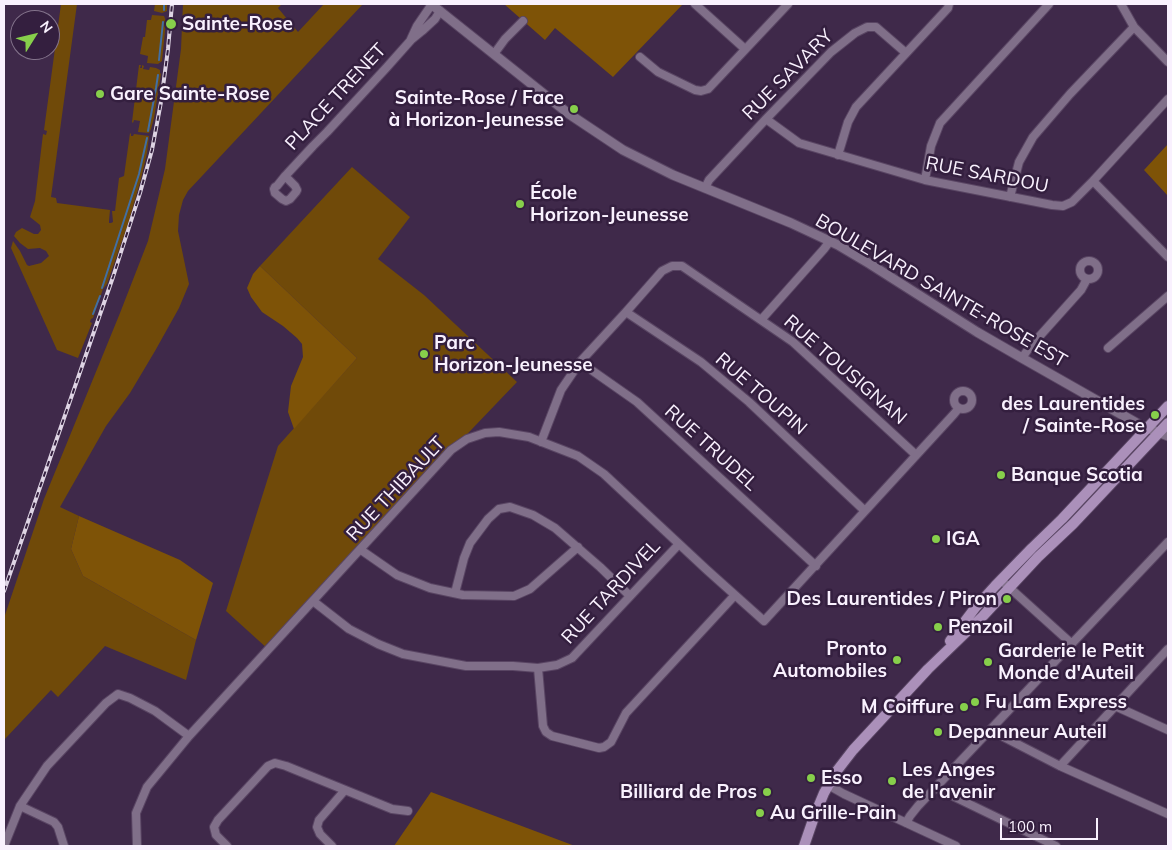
<!DOCTYPE html>
<html>
<head>
<meta charset="utf-8">
<style>
	body { margin:0 }
	#map { position:relative; width:1172px; height:850px; overflow:hidden; background:#3f294a; font-family:Mulish,sans-serif }
	canvas { display:block }
	.frame { position:absolute; inset:0; border:5px solid #f9f1fe; pointer-events:none }
	.north { position:absolute; left:10px; top:10px; width:50px; height:50px; box-sizing:border-box; background:#341f3f; border:1px solid #83738b; border-radius:50%; rotate:54deg; font-size:14px; font-weight:700; line-height:20px; text-align:center; color:#f9f1fe }
	.north::after { content:''; display:block; margin:auto; width:18px; height:22px; background:#87cf4b; clip-path:polygon(50% 0,100% 100%,50% 72%,0 100%) }
	.scale { position:absolute; left:1000px; top:818px; width:98px; height:22px; box-sizing:border-box; border:2px solid #f9f1fe; border-top:0; padding-left:6px; font-size:15px; line-height:18px; white-space:nowrap; color:#f9f1fe; -webkit-text-stroke:4px #341f3f; paint-order:stroke }
</style>
</head>
<body>
<div id="map">
<canvas width="1172" height="850"></canvas>
<div class="frame"></div>
<div class="north">N</div>
<div class="scale">100 m</div>
</div>
<script>
const c = document.querySelector('canvas').getContext('2d');
c.lineJoin = 'round';
function fill(path, color) { c.fillStyle = color; c.fill(path, 'evenodd'); }
const poly = rows => new Path2D(rows.map(r => 'M' + r).join(''));
function stroke(path, color, width, dash) { c.strokeStyle = color; c.lineWidth = width; c.lineCap = dash ? 'butt' : 'round'; c.setLineDash(dash || []); c.stroke(path); }
function write(font, color, halo, rows, align = 'center') {
  c.font = font + ' Mulish,sans-serif'; c.lineWidth = 5; c.setLineDash([]); c.textBaseline = 'middle'; c.strokeStyle = halo; c.fillStyle = color; for (const [text, x, y, turn = 0] of rows) {
    c.save(); c.translate(x, y); c.rotate((+turn || 0) * Math.PI / 180); c.textAlign = isNaN(turn) ? turn : align; if (halo) c.strokeText(text, 0, 0); c.fillText(text, 0, 0); c.restore();
  }
}
const green = poly([
	[61,4,77,4,51,197,56,198,57,203,110,210,109,221,109,223,111,223,113,222,112,211,115,211,119,178,124,176,130,133,131,134,131,136,133,136,134,134,149,136,147,153,141,179,128,224,107,284,103,289,93,318,91,319,90,322,92,323,78,358,57,350,11,248,13,241,20,251,27,265,29,266,41,263,49,256,46,251,40,248,28,249,20,243,14,236,16,232,22,228,34,234,38,234,41,230,40,225,30,217,35,201,43,134,46,135,47,131,44,130],
	[155,4,167,4,167,11,162,13,154,11],
	[183,4,282,4,278,8,298,32,324,4,363,4,188,191,183,200,179,215,178,231,189,284,179,308,155,351,130,393,106,426,60,507,79,516,71,549,83,576,196,640,186,680,105,646,58,697,51,690,4,740,4,618,44,499,120,313,148,241,165,169,181,49],
	[152,15,164,16,166,21,162,61,158,64,147,63,148,56,140,54,143,37,145,37,147,20,151,20],
	[139,65,141,65,140,68,142,68,142,65,144,66,143,69,149,70,150,67,156,68,160,70,160,73,161,74,154,118,151,129,149,133,138,132,140,121,134,120,133,123,132,122],
	[352,167,410,217,378,259,424,295,517,382,451,451,269,650,226,611,278,446,357,358,260,266]
]);
const forest = poly([
	[504,4,683,4,613,77,555,28,545,40],
	[1168,144,1168,196,1144,170],
	[260,266,357,358,294,429,288,412,289,403,291,386,303,357,302,344,297,338,283,326,262,312,251,297,247,288,253,274],
	[79,516,180,560,213,583,196,640,83,576,71,549],
	[431,792,575,846,394,846]
]);
const stream = poly([
	[164,10,164,4],
	[159,60,163,22],
	[148,131,156,88,158,75],
	[102,288,139,174,147,138],
	[93,314,100,296]
]);
const minor = poly([
	[695,4,745,49],
	[1121,4,1134,27,1168,62],
	[411,39,417,26,432,4],
	[494,54,505,39,523,21],
	[640,57,658,72,695,90,701,91,708,89,788,4],
	[766,119,799,143,925,180,1052,205,1063,206,1072,202,1093,181,1168,99],
	[838,155,848,122,856,107,948,8,949,4],
	[285,176,295,186,297,190,296,192,290,199,286,201,282,199,275,193,274,189,275,187,277,186,285,176,287,174,313,146,327,132,387,67,411,40,422,31,435,19,440,11],
	[925,180,931,146,940,123,1049,4],
	[1093,181,1168,257],
	[705,188,709,180,766,119,831,52,855,33,867,27,876,27,906,53],
	[1010,197,1019,162,1033,137,1070,94,1134,27],
	'1080 270a9 9 0 1 1 18 0a9 9 0 1 1-18 0Z',
	[626,312,701,362,749,402,865,511],
	[761,320,824,249,830,241],
	[1108,348,1168,296],
	[1022,358,1029,348,1081,290,1087,279],
	[580,362,637,402,816,566],
	'954 400a9 9 0 1 1 18 0a9 9 0 1 1-18 0Z',
	[541,442,561,390,580,362,626,312,662,271,672,266,682,266,793,342,916,455],
	[361,550,397,575,430,588,463,595,514,596,530,589,578,547],
	[1001,580,1072,644],
	[455,593,464,558,470,543,488,519,499,509,510,507,533,515,555,528,600,567,630,596],
	[313,601,349,629,378,644,403,654,466,666,513,666,538,668,557,665,572,658,679,544],
	[538,668,543,726,546,732,552,736,599,748,604,747,611,742,626,713,735,595],
	[1115,706,1168,730],
	[990,730,1060,766,1168,814],
	[1060,766,1168,649],
	[828,785,844,794,956,846],
	[936,788,1056,846],
	[20,806,54,822,58,827,64,846],
	[906,823,910,816,918,806,1168,542],
	[4,846,20,806,47,766,106,703,118,694,130,698,155,711,189,736],
	[137,846,136,813,147,787,189,736,451,450,467,439,485,433,499,432,529,437,578,456,604,474,707,570,764,621,954,414,959,408],
	[227,846,216,835,214,827,218,820,268,766,275,763,286,766,392,809,408,811],
	[332,846,320,834,317,827,319,820,345,790]
]);
const tertiary = poly([
	[431,4,569,114,623,150,673,175,791,223,838,245,870,264,977,332,1022,358,1140,425,1168,436]
]);
const secondary = poly([
	[950,641,975,608,995,586,1032,548,1062,519,1168,406],
	[804,846,814,817,824,793,836,772,853,750,928,669,983,616,1038,557,1073,524,1168,423]
]);
const rail = poly([
	[4,591,113,277,140,193,152,150,161,102,168,49,172,4]
]);
const markers = [
	[171,24,6,"#87cf4b"],
	[100,94,5,"#87cf4b"],
	[574,109,5,"#87cf4b"],
	[520,204,5,"#87cf4b"],
	[424,354,5,"#87cf4b"],
	[1155,415,5,"#87cf4b"],
	[1001,475,5,"#87cf4b"],
	[936,539,5,"#87cf4b"],
	[1007,599,5,"#87cf4b"],
	[938,627,5,"#87cf4b"],
	[897,660,5,"#87cf4b"],
	[988,662,5,"#87cf4b"],
	[975,702,5,"#87cf4b"],
	[964,707,5,"#87cf4b"],
	[938,732,5,"#87cf4b"],
	[811,778,5,"#87cf4b"],
	[892,781,5,"#87cf4b"],
	[767,792,5,"#87cf4b"],
	[760,813,5,"#87cf4b"]
];
const poiNames = [
	["Sainte-Rose",182,24],
	["Gare Sainte-Rose",110,94],
	["Sainte-Rose / Face",564,98,"right"],
	["à Horizon-Jeunesse",564,120,"right"],
	["École",530,193],
	["Horizon-Jeunesse",530,215],
	["Parc",434,343],
	["Horizon-Jeunesse",434,365],
	["des Laurentides",1145,404,"right"],
	["/ Sainte-Rose",1145,426,"right"],
	["Banque Scotia",1011,475],
	["IGA",946,539],
	["Des Laurentides / Piron",997,599,"right"],
	["Penzoil",948,627],
	["Pronto",887,649,"right"],
	["Automobiles",887,671,"right"],
	["Garderie le Petit",998,651],
	["Monde d'Auteil",998,673],
	["Fu Lam Express",985,702],
	["M Coiffure",954,707,"right"],
	["Depanneur Auteil",948,732],
	["Les Anges",902,770],
	["de l'avenir",902,792],
	["Esso",821,778],
	["Billiard de Pros",757,792,"right"],
	["Au Grille-Pain",770,813]
];
const streetNames = [
	["RUE SAVARY",788,75,-45],
	["PLACE TRENET",336,97,-47],
	["RUE SARDOU",987,175,11],
	["BOULEVARD SAINTE-ROSE EST",941,291,30],
	["RUE TOUSIGNAN",845,370,41],
	["RUE TOUPIN",761,394,41],
	["RUE TRUDEL",711,448,42],
	["RUE THIBAULT",396,489,-47],
	["RUE TARDIVEL",611,592,-47]
];
fill(green, '#704a09');
fill(forest, '#7e5307');
stroke(stream, '#416fa4', 2);
stroke(minor, '#594563', 10);
stroke(tertiary, '#594563', 11);
stroke(secondary, '#594563', 12);
stroke(minor, '#806f89', 8);
stroke(tertiary, '#806f89', 9);
stroke(secondary, '#ab90ba', 10);
stroke(rail, '#ded4e4', 4);
stroke(rail, '#341f3f', 2, [5.5]);
for (const [x, y, r, color] of markers) { const dot = new Path2D(); dot.arc(x, y, r, 0, 2 * Math.PI); c.fillStyle = color; c.fill(dot); stroke(dot, '#341f3f', 2); }
write('bold 19px', '#f9f1fe', '#341f3f', poiNames, 'left');
write('19px', '#f9f1fe', '#341f3f', streetNames);
</script>
</body>
</html>
